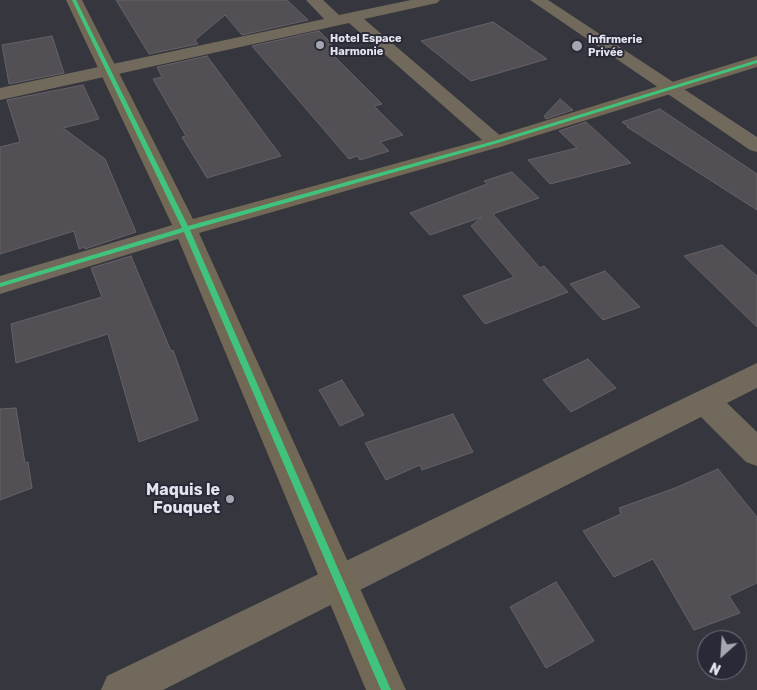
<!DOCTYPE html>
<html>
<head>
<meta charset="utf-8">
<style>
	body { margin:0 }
	#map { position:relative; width:757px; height:690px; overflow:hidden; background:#36363e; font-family:Rubik,sans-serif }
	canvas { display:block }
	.north { position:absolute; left:697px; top:630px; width:50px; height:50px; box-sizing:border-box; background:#292937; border:1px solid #737380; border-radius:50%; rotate:206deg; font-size:14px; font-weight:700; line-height:20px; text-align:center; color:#e3e3ed }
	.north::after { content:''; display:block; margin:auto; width:18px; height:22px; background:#a6a6b0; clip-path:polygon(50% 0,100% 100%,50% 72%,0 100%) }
</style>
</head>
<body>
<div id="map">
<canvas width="757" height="690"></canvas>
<div class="north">N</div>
</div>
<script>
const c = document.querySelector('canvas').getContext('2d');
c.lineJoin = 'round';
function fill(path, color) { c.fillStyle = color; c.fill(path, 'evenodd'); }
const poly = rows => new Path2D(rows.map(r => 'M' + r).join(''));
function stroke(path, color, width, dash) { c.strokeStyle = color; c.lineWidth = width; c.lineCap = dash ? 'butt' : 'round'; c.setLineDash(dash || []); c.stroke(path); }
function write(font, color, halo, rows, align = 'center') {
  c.font = font + ' Rubik,sans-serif'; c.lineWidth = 4; c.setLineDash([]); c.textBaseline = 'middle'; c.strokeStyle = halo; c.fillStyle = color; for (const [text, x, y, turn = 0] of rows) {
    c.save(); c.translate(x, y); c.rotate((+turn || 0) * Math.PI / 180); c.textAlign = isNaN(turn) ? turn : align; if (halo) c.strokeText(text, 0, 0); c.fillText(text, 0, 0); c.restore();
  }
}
const building = poly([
	[116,0,287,0,308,20,242,35,225,15,195,40,198,44,149,54,116,0],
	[493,22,547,59,471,81,421,41,493,22],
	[319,31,332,44,328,45,339,56,335,57,382,104,374,106,403,135,380,142,389,151,360,160,357,156,349,159,252,46,319,31],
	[52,36,64,73,9,84,2,45,52,36],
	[207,56,281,156,207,178,182,137,186,136,153,79,162,77,157,67,207,56],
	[83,85,99,119,63,128,105,159,136,232,85,249,84,247,79,249,74,231,0,254,0,147,20,142,7,100,83,85],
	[560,99,573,110,546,119,544,116,560,99],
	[660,109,757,174,757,210,627,127,629,127,622,122,660,109],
	[586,122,631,163,550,184,528,160,577,148,559,131,586,122],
	[512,172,539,198,493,214,540,268,544,266,568,292,485,324,463,296,514,277,471,226,482,217,430,235,410,213,487,184,484,181,512,172],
	[722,245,757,276,757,327,684,256,722,245],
	[131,256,171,351,173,350,198,420,139,442,108,334,16,363,11,324,102,297,91,268,131,256],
	[605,271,640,307,603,320,570,284,605,271],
	[588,359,616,388,571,412,543,380,588,359],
	[342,380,364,415,340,426,319,390,342,380],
	[16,408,25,463,28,462,32,488,0,500,0,409,16,408],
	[453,414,473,452,422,470,420,465,386,480,365,443,453,414],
	[718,469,757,517,757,583,729,596,740,613,694,630,653,559,614,577,583,531,621,514,619,508,675,488,718,469],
	[556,582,594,641,546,668,510,607,556,582]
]);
const street = poly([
	[306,0,323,0,339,15,411,0,440,0,437,3,364,19,503,138,506,142,503,146,496,148,489,146,349,23,0,100,0,88,324,19,306,0],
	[530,0,548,0,757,137,757,152,750,150,530,0],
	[186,221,194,224,198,229,194,234,0,294,0,276,186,221],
	[757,363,757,388,727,403,757,432,757,466,746,462,701,417,163,690,101,690,107,676,757,363]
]);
const secondary = poly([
	[66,0,82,0,193,219,489,138,757,56,757,67,503,146,199,233,406,690,366,690,174,229,66,0]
]);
const cycleway = poly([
	[72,0,76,0,188,226,494,141,757,60,757,63,498,143,190,230,391,690,381,690,184,232,0,287,0,283,182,228,72,0]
]);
const markers = [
	[320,45,5,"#a6a6b0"],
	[577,46,6,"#a6a6b0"],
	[230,499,5,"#a6a6b0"]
];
const farPoinames = [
	["Hotel Espace",330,39],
	["Harmonie",330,52],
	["Infirmerie",588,40],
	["Privée",588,53]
];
const nearPoinames = [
	["Maquis le",220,490],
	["Fouquet",220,508]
];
fill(building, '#525055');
stroke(building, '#656267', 1);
fill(street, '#70695c');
fill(secondary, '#726856');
fill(cycleway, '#40c37c');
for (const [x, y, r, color] of markers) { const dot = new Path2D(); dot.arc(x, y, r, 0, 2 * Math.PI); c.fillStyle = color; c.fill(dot); stroke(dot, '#292937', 2); }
write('bold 11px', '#e3e3ed', '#292937', farPoinames, 'left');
write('bold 16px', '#e3e3ed', '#292937', nearPoinames, 'right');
</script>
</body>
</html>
